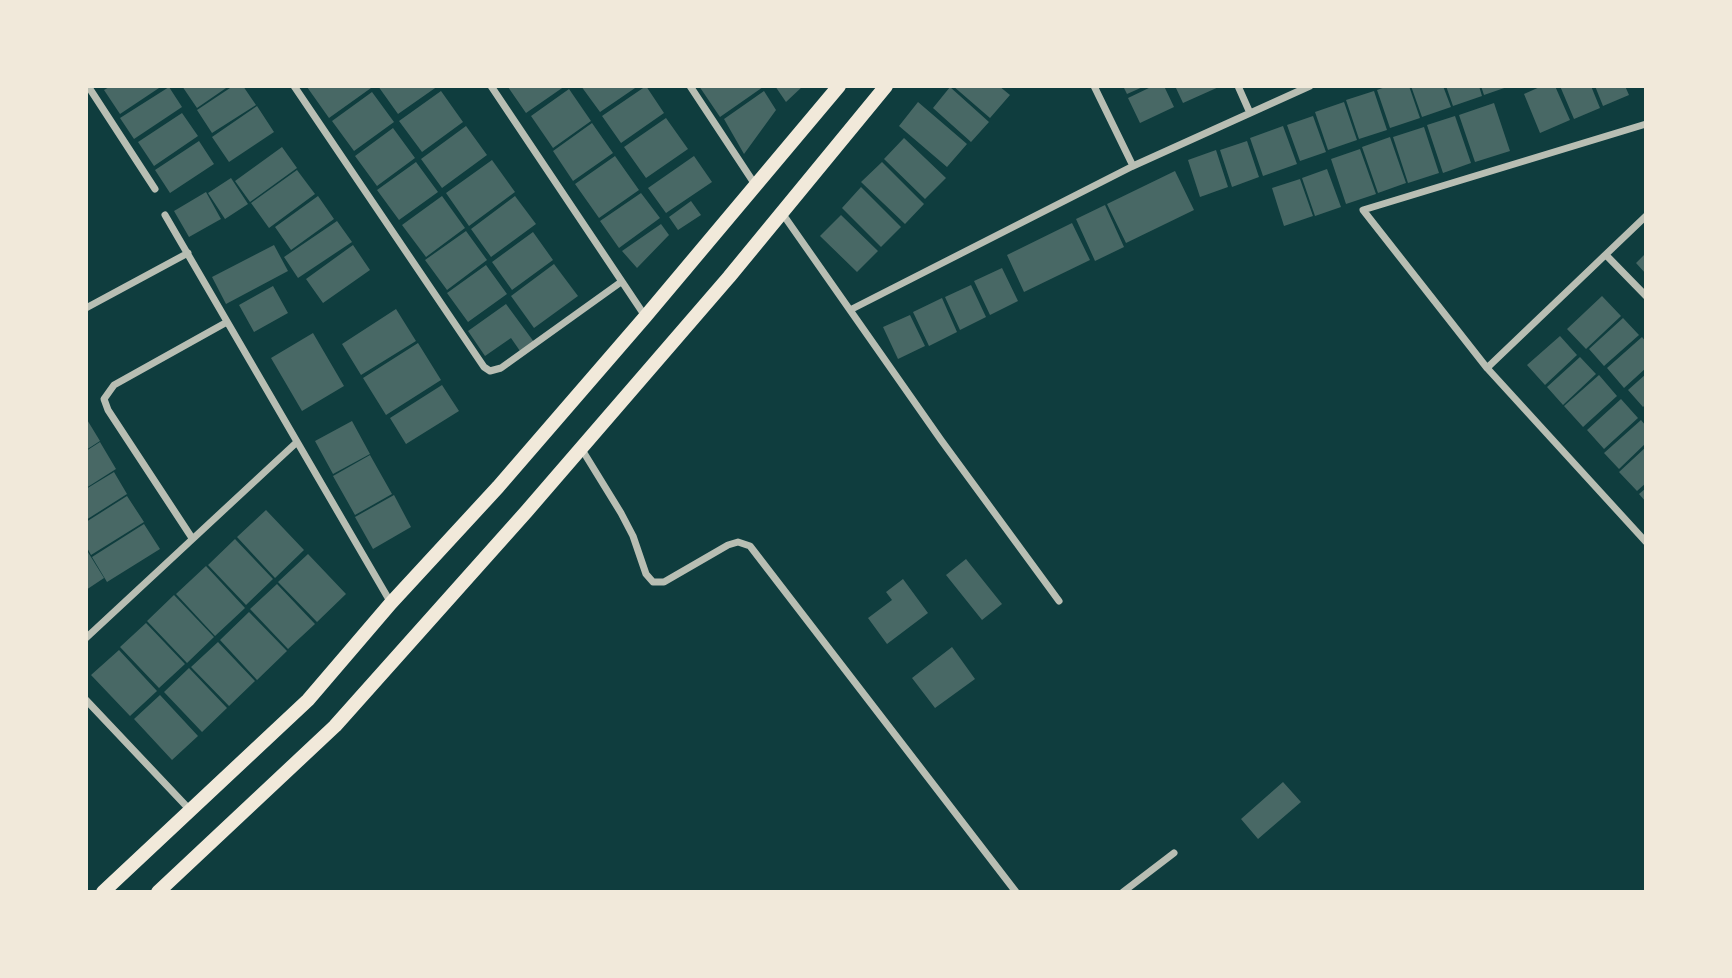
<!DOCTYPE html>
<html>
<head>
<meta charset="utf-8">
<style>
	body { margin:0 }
	#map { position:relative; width:1732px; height:978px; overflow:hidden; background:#0f3d3e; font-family:Karla,sans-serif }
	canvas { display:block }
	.frame { position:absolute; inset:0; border:88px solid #f1e9da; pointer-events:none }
</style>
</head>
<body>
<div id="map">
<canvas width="1732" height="978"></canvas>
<div class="frame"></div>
</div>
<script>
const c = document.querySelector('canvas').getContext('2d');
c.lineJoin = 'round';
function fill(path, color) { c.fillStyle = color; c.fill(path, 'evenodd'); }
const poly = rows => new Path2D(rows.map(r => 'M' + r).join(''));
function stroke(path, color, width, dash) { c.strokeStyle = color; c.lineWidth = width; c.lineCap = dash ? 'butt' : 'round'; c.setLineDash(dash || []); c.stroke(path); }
const building = poly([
	[111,86,162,86,120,114,104,90],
	[182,86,229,86,197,108],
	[233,86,243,86,256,105,212,133,197,110],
	[308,86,370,86,371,88,329,118,307,87],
	[378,86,438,86,398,114],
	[509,86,565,86,526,113,508,87],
	[581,86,638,86,600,112],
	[646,86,664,113,621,143,602,116],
	[699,86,762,86,763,87,720,117],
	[775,86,803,86,786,102],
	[953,86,999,86,1010,95,990,118],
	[1123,86,1145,86,1127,94],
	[1153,86,1164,86,1174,107,1140,123,1128,98],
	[1175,86,1221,86,1183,103],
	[1388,86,1409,86,1420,118,1390,128,1377,90],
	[1411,86,1443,86,1451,107,1422,117],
	[1446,86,1479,86,1482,96,1453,106],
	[1481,86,1510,86,1484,95],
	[1542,86,1555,86,1570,120,1540,133,1524,94],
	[1560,86,1591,86,1600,108,1574,119],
	[1595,86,1625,86,1629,95,1603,106],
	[169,87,182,107,134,139,120,118],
	[950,87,989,122,971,142,933,108],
	[569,89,591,121,553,148,531,116],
	[441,91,463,122,422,152,399,121],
	[764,91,776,110,744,154,724,119],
	[1374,91,1387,130,1359,139,1346,100],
	[372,92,394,122,354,151,332,121],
	[918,102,967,144,947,167,899,126],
	[1344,102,1357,140,1328,150,1315,112],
	[1494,103,1510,151,1475,162,1459,115],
	[257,106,274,132,229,162,212,137],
	[182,113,198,136,154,166,138,142],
	[1313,116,1326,152,1300,161,1287,125],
	[1455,116,1471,163,1443,173,1427,125],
	[666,118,688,149,646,178,624,147],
	[592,123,613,153,573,181,553,151],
	[466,126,487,155,442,188,421,159],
	[1283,126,1297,164,1263,176,1250,138],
	[1424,127,1439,173,1408,183,1393,137],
	[393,128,415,158,377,186,355,156],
	[1390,137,1406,183,1378,193,1362,147],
	[904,138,946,178,925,199,884,159],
	[199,141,214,164,170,193,155,170],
	[1247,141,1259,177,1232,187,1220,150],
	[282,147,297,168,250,202,235,181],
	[1360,149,1376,194,1346,204,1331,159],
	[1216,150,1228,187,1200,197,1188,160],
	[615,156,639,190,599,218,575,184],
	[694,156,712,182,666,213,648,188],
	[492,160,515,192,469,226,446,193],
	[416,162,438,192,399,220,377,190],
	[882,162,924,204,905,224,861,182],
	[1327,169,1341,207,1315,216,1302,178],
	[297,170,315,194,269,228,251,203],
	[1175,171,1194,210,1126,243,1107,204],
	[231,178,248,204,225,219,208,193],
	[1300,179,1313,216,1284,226,1272,188],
	[861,187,901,227,881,247,842,208],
	[206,192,221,219,189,237,174,211],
	[641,193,660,218,619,248,600,221],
	[318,196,334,219,291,250,275,227],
	[442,196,465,228,426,257,402,225],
	[515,196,536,224,491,257,471,229],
	[691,201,701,215,678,230,669,217],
	[1105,205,1124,247,1095,261,1076,219],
	[841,215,878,251,857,272,820,236],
	[337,221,352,242,298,278,284,257],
	[1072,223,1090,260,1024,292,1007,255],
	[661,224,669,235,637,268,622,251],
	[466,231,487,260,447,290,425,260],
	[533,232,553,260,512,290,492,262],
	[274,245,288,271,226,304,212,277],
	[353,245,370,270,323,303,306,279],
	[1646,253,1646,274,1636,263],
	[554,264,578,296,534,328,511,296],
	[486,265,507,294,468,322,447,293],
	[1002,268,1018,301,990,315,974,281],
	[971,285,986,317,960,330,945,297],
	[273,286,288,313,254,332,239,305],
	[1602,296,1621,316,1586,349,1567,329],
	[942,298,957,332,929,346,913,312],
	[506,304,534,342,520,351,511,338,485,356,468,331],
	[396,309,416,341,361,375,342,344],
	[910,315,925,346,898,359,883,327],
	[1623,318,1639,335,1604,366,1589,349],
	[313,333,344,386,302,411,271,358],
	[1560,336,1577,355,1545,385,1527,365],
	[1642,337,1646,342,1646,368,1624,388,1607,368],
	[418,343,441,380,386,415,363,378],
	[1580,357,1596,374,1563,405,1547,387],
	[1646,374,1646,404,1643,407,1628,390],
	[1599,375,1617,396,1583,427,1564,406],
	[442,385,459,411,406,444,390,418],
	[1621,399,1638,418,1604,449,1587,430],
	[86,418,100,441,86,450],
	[1641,420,1646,426,1646,443,1619,469,1604,453],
	[352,421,370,454,333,474,315,441],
	[100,442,116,469,86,488,86,451],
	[1646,447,1646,483,1637,491,1619,472],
	[370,455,392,494,355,515,333,476],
	[114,472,127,494,86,520,86,489],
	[1646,488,1646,502,1639,494],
	[394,495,411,527,373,549,355,517],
	[127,496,144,522,91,555,86,546,86,522],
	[266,510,304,550,275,578,237,537],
	[144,524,160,549,107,582,92,557],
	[235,539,273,579,246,605,208,565],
	[86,549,104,578,86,590],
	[308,554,346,594,317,622,278,582],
	[966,559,1002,604,982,620,946,575],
	[206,566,245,608,215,636,176,594],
	[903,579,928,613,887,644,868,618,892,600,886,592],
	[277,584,315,624,288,649,250,609],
	[174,595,214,637,187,663,147,621],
	[249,612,287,651,257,680,220,640],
	[146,623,185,664,159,688,120,647],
	[218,642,255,681,229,706,191,667],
	[952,647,975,679,935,708,912,678],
	[119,650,157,691,130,716,91,675],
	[189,668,227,708,202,732,164,692],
	[160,695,198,736,172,760,134,719],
	[1283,782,1301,802,1258,839,1241,819]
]);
const minor = poly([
	[88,86,155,189],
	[294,86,484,367,490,371,501,368,621,282],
	[491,86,645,316],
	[690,86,756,186],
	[1094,86,1133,166],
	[1238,86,1250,113],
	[1646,124,1363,210,1487,368,1646,542],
	[782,213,941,440,1059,601],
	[165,215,391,603],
	[1606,255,1646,296],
	[86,308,188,253],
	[850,310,1133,166,1310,86],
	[1487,368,1646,216],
	[581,448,621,513,633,536,646,574,653,582,664,582,728,545,738,542,750,546,1016,892],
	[192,538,108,410,104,399,114,385,227,322],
	[86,638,297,442],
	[86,700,190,810],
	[1123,892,1174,853]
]);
const secondary = poly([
	[103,892,308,700,391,603,498,487,645,317,839,86],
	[158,892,335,726,526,512,729,277,886,86]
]);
fill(building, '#486865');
stroke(minor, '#b8beb3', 7);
stroke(secondary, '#f1e9da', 14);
</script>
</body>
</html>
